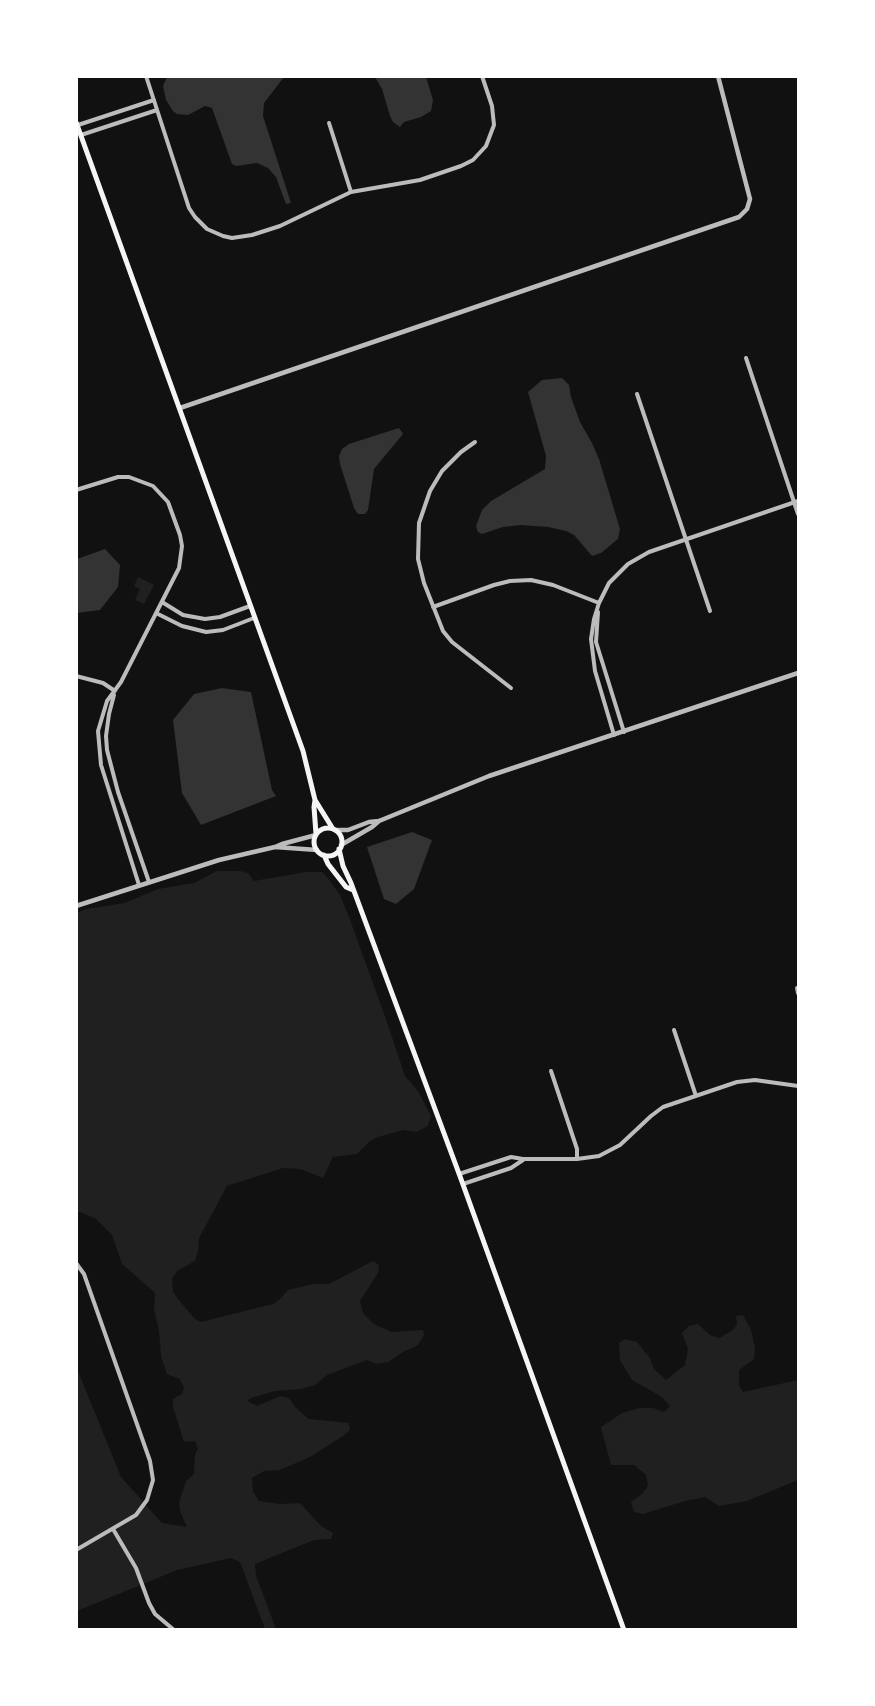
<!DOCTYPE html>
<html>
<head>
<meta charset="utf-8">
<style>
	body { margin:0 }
	#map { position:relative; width:875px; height:1706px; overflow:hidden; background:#111; font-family:Roboto,sans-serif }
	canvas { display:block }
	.frame { position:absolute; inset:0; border:78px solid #fff; pointer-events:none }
</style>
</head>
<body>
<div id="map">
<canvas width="875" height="1706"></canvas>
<div class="frame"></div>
</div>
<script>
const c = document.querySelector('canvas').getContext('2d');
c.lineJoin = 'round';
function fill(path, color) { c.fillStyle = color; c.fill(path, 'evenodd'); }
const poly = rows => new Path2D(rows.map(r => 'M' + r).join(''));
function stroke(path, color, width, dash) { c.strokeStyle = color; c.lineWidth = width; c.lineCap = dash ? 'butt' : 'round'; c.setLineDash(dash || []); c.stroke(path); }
const green = poly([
	[138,577,154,585,144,604,135,600,140,589,134,586],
	[217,871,240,871,248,873,254,881,306,872,322,872,328,878,340,895,349,917,386,1019,405,1076,418,1091,431,1116,428,1126,416,1132,403,1130,378,1137,370,1141,357,1154,333,1157,323,1178,300,1169,283,1168,227,1186,199,1238,198,1251,195,1261,177,1271,172,1279,173,1292,178,1299,195,1319,201,1322,273,1304,278,1301,288,1290,313,1284,329,1284,373,1261,379,1265,378,1273,360,1301,363,1313,374,1324,392,1332,423,1330,424,1335,418,1345,403,1352,388,1362,377,1364,367,1360,327,1375,315,1385,301,1389,275,1391,251,1398,247,1401,257,1406,280,1396,289,1398,295,1407,309,1419,349,1423,350,1430,343,1436,310,1457,280,1470,264,1471,252,1478,253,1492,259,1501,280,1504,300,1503,321,1526,333,1533,331,1539,314,1540,255,1564,256,1576,276,1629,265,1629,240,1562,231,1558,177,1570,77,1611,76,1366,121,1477,162,1523,187,1527,180,1511,179,1502,186,1481,194,1474,195,1454,198,1449,195,1441,184,1442,173,1407,173,1399,182,1394,184,1388,180,1379,167,1374,161,1356,159,1330,154,1310,155,1293,122,1264,112,1235,95,1218,77,1211,77,913,86,909,125,903,158,889,194,883],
	[743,1315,751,1330,755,1348,754,1359,739,1370,739,1386,743,1392,798,1380,798,1480,747,1501,719,1506,705,1497,685,1501,643,1514,634,1512,631,1502,642,1494,648,1486,646,1475,634,1465,611,1465,601,1427,622,1413,639,1408,653,1408,664,1412,670,1406,662,1397,632,1380,620,1360,619,1343,625,1339,637,1342,650,1358,654,1369,666,1380,685,1365,688,1349,682,1333,689,1326,698,1324,710,1335,719,1338,733,1330,737,1324,736,1316]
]);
const water = poly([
	[167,77,284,77,264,103,263,116,291,203,286,204,276,177,268,168,257,163,236,166,232,164,212,108,205,106,188,115,177,114,173,111,166,100,163,86],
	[375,77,426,77,433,100,431,111,421,117,404,122,400,127,393,122,390,116,382,89],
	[562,378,569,385,571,397,580,422,592,443,599,459,620,529,618,539,601,553,592,556,574,535,566,531,548,527,521,525,503,527,482,534,478,532,476,526,482,510,491,501,545,469,546,456,528,392,542,380],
	[399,428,403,434,374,469,368,510,365,514,358,514,354,508,340,464,339,456,342,449,349,444],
	[105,549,120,565,118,587,100,610,77,613,77,559],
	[222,688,251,692,272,790,276,796,201,825,182,793,173,720,194,694],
	[412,832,432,840,414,889,396,904,384,899,367,847]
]);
const minor = poly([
	[146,76,189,208,195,217,207,229,223,236,232,238,252,235,280,226,351,192,420,180,461,166,473,160,486,146,494,125,492,106,482,76],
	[329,123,351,192],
	[78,125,154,100],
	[81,135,157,110],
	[746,358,798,514],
	[637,394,710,611],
	[475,442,461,452,442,471,430,491,419,523,418,559,424,583,443,631,452,642,511,688],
	[76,490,118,477,129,477,153,486,168,502,180,535,182,546,179,568,121,682,107,701,98,731,101,765,139,885],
	[162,602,183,615,205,619,220,617,250,606],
	[433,607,494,585,510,581,531,580,553,585,599,603],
	[598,612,596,642,624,732],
	[156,613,182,626,206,632,223,630,254,618],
	[76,676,103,683,115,691],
	[114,695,109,714,106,736,107,750,118,792,149,882],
	[614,735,595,671,591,639,594,619,599,603,609,583,628,564,649,552,798,501],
	[797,988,798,993],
	[674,1030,696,1096],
	[551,1071,577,1149,577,1159],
	[459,1174,511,1157,523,1159,577,1159,599,1156,620,1145,651,1116,663,1107,737,1082,755,1080,798,1086],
	[463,1184,511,1168,523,1160],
	[76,1263,84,1274,150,1461,153,1480,147,1500,136,1515,76,1550],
	[113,1529,136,1568,149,1603,155,1614,174,1630]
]);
const tertiary = poly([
	[180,408,739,217,747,209,750,199,718,76],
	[335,830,348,830,369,822,379,821,489,776,798,673],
	[341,845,372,827,379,821],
	[275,847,317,850],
	[76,906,219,860,275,847,282,844,316,835]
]);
const secondary = poly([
	[76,122,303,751,315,800,333,829],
	[315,800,314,807,316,834],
	'314 842a14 14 0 1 1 28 0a14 14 0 1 1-28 0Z',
	[339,849,343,866,351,883,461,1179,624,1630],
	[324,855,328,864,346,887,353,890]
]);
fill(green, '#202020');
fill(water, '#333');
stroke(minor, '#bcbcbc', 4);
stroke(tertiary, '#bcbcbc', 4.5);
stroke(secondary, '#f5f5f5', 5);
</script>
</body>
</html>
